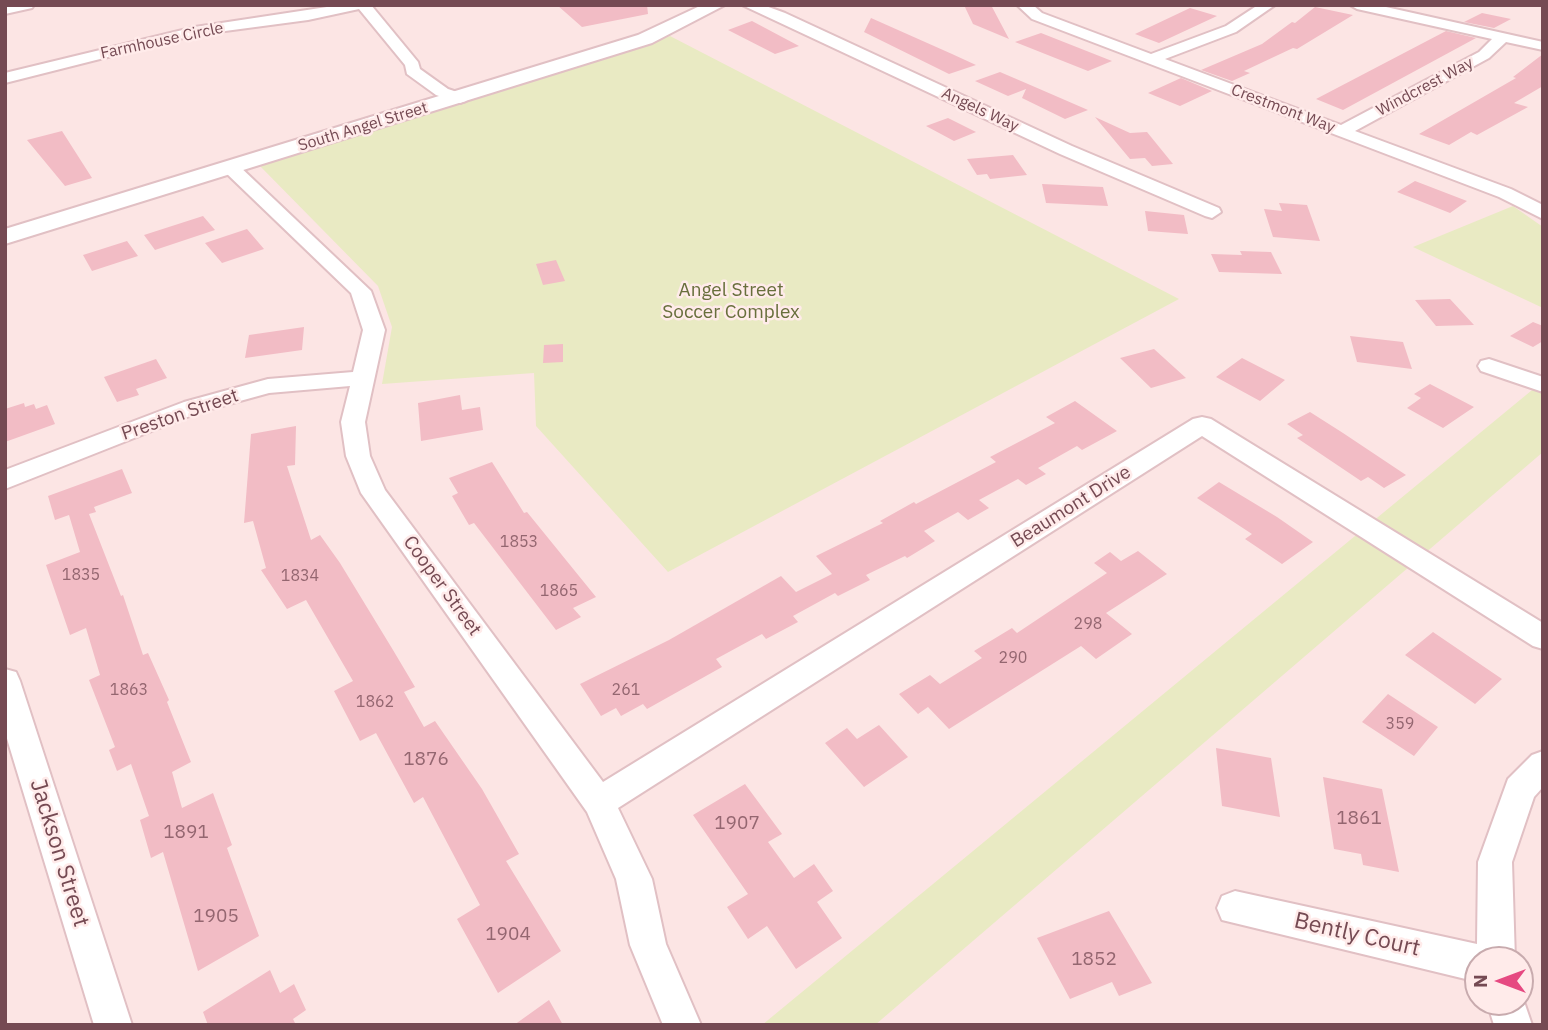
<!DOCTYPE html>
<html>
<head>
<meta charset="utf-8">
<style>
	body { margin:0 }
	#map { position:relative; width:1548px; height:1030px; overflow:hidden; background:#fce5e4; font-family:"IBM Plex Sans",sans-serif }
	canvas { display:block }
	.frame { position:absolute; inset:0; border:7px solid #754a53; pointer-events:none }
	.north { position:absolute; left:1464px; top:946px; width:70px; height:70px; box-sizing:border-box; background:#ffebea; border:2px solid #c8abae; border-radius:50%; rotate:270deg; font-size:19px; font-weight:700; line-height:28px; text-align:center; color:#754a53 }
	.north::after { content:''; display:block; margin:auto; width:24px; height:32px; background:#e64981; clip-path:polygon(50% 0,100% 100%,50% 72%,0 100%) }
</style>
</head>
<body>
<div id="map">
<canvas width="1548" height="1030"></canvas>
<div class="frame"></div>
<div class="north">N</div>
</div>
<script>
const c = document.querySelector('canvas').getContext('2d');
c.lineJoin = 'round';
function fill(path, color) { c.fillStyle = color; c.fill(path, 'evenodd'); }
const poly = rows => new Path2D(rows.map(r => 'M' + r).join(''));
function stroke(path, color, width, dash) { c.strokeStyle = color; c.lineWidth = width; c.lineCap = dash ? 'butt' : 'round'; c.setLineDash(dash || []); c.stroke(path); }
function write(font, color, halo, rows, align = 'center') {
  c.font = font + ' "IBM Plex Sans",sans-serif'; c.lineWidth = 5; c.setLineDash([]); c.textBaseline = 'middle'; c.strokeStyle = halo; c.fillStyle = color; for (const [text, x, y, turn = 0] of rows) {
    c.save(); c.translate(x, y); c.rotate((+turn || 0) * Math.PI / 180); c.textAlign = isNaN(turn) ? turn : align; if (halo) c.strokeText(text, 0, 0); c.fillText(text, 0, 0); c.restore();
  }
}
const green = poly([
	[670,36,1179,299,668,572,536,426,534,373,382,384,392,327,378,286,258,164],
	[1513,206,1543,227,1543,308,1413,247],
	[1543,381,1543,452,875,1025,762,1025]
]);
const building = poly([
	[557,5,647,5,648,14,582,27],
	[964,5,991,5,1009,39,973,24],
	[1315,7,1353,15,1297,49,1293,48,1244,71,1250,73,1232,81,1201,70,1262,44,1292,22,1295,23],
	[1190,8,1217,16,1159,43,1135,34],
	[1482,13,1511,19,1494,28,1464,22],
	[871,18,952,54,976,65,949,74,864,32],
	[752,21,799,46,775,54,728,30],
	[1446,31,1476,38,1343,110,1316,99],
	[1041,33,1112,61,1088,71,1015,42],
	[1543,54,1543,86,1514,103,1528,107,1477,135,1471,132,1449,145,1419,134,1516,78,1513,77],
	[1000,72,1028,84,1088,110,1065,119,1022,98,1026,89,1008,96,975,81],
	[1181,78,1212,91,1180,106,1148,93],
	[1095,117,1130,133,1147,132,1173,164,1152,166,1145,158,1130,159],
	[948,118,976,132,954,141,926,126],
	[62,131,92,178,65,186,27,140],
	[1013,155,1027,175,990,179,987,174,977,175,967,159],
	[1415,181,1467,201,1450,213,1397,192],
	[1042,184,1103,187,1108,206,1046,203],
	[1279,203,1307,205,1320,241,1273,237,1264,209,1282,211],
	[1145,211,1184,215,1188,234,1148,231],
	[203,216,215,230,155,250,144,235],
	[247,229,264,249,222,263,205,243],
	[127,241,138,256,92,271,83,255],
	[1240,251,1271,252,1282,274,1219,272,1211,254,1242,255],
	[556,260,565,281,543,285,536,264],
	[1450,299,1474,325,1436,326,1415,300],
	[1533,322,1543,326,1543,341,1533,347,1510,336],
	[304,327,302,350,245,358,249,335],
	[1350,336,1403,342,1412,369,1357,362],
	[563,344,563,362,543,363,544,345],
	[1154,349,1186,378,1151,388,1120,358],
	[1242,358,1285,380,1260,401,1216,377],
	[156,359,167,378,136,389,139,395,117,402,104,377],
	[1430,384,1474,407,1443,428,1407,408,1421,398,1414,394],
	[460,395,462,410,480,407,483,430,421,441,418,403],
	[1075,401,1117,431,1082,450,1077,446,1038,468,1046,474,1026,485,1018,479,979,500,989,508,968,520,958,512,924,531,935,541,907,558,905,556,866,575,870,580,838,596,835,593,793,616,798,622,766,639,762,634,716,659,722,667,647,709,643,704,621,716,616,708,601,716,580,684,669,640,781,576,796,592,832,574,816,556,883,523,880,521,914,502,916,504,996,462,990,457,1055,423,1046,417],
	[24,403,25,407,34,404,36,409,47,405,55,424,5,442,5,409],
	[1310,412,1343,433,1406,475,1384,488,1368,477,1361,481,1297,438,1303,435,1287,424],
	[296,426,295,465,287,466,311,540,320,535,340,563,393,650,415,687,404,692,424,727,435,721,482,789,519,854,506,861,561,951,498,993,457,919,480,905,423,797,414,803,376,733,360,741,334,691,353,681,306,600,287,609,261,570,266,568,253,521,244,523,251,434],
	[492,462,524,513,527,512,596,597,573,608,581,617,556,630,474,523,469,525,452,496,458,493,449,478],
	[122,469,132,493,94,507,96,512,89,514,121,596,123,595,143,655,148,653,169,700,167,702,191,762,172,772,182,808,213,793,232,845,227,848,259,936,198,971,163,852,151,858,140,820,149,816,131,764,117,771,109,750,115,747,89,680,100,675,86,628,70,635,46,565,80,552,69,515,55,520,48,496],
	[1219,482,1277,517,1313,542,1282,564,1245,539,1252,534,1197,498],
	[1138,551,1167,574,1106,613,1132,634,1096,659,1081,646,949,729,928,707,918,714,899,694,930,675,940,684,982,658,974,651,1012,628,1017,633,1107,573,1094,563,1110,552,1121,561],
	[1433,632,1502,679,1475,704,1405,655],
	[1388,694,1438,727,1414,756,1362,722],
	[879,725,908,757,864,787,825,743,847,728,857,739],
	[1216,748,1271,758,1280,817,1222,806],
	[1323,777,1382,789,1399,872,1363,865,1361,854,1334,849],
	[745,784,782,834,768,842,794,878,814,864,833,891,817,902,842,938,796,969,767,926,748,939,727,907,748,894,693,815],
	[1109,911,1152,983,1119,996,1112,982,1070,999,1037,938],
	[270,970,280,993,294,984,306,1010,293,1019,296,1025,208,1025,203,1012],
	[549,1000,563,1025,514,1025]
]);
const minor = poly([
	[34,5,32,8,5,14,5,6,34,5],
	[340,5,371,5,418,62,420,69,448,89,466,95,468,98,466,101,460,103,436,95,407,74,405,65,359,9,308,20,195,35,5,83,5,73,195,27,340,5],
	[742,5,763,5,785,13,1072,146,1219,208,1221,212,1212,218,1205,216,1060,154,742,5],
	[1017,5,1033,5,1042,13,1151,54,1226,26,1258,5,1275,5,1236,32,1165,59,1341,125,1479,52,1492,39,1357,9,1350,5,1377,5,1543,42,1543,50,1506,42,1489,58,1355,131,1511,189,1543,205,1543,219,1499,197,1032,19,1017,5],
	[231,163,237,164,371,291,385,330,365,422,370,456,385,490,603,782,1193,419,1202,417,1211,419,1543,623,1543,649,1533,646,1202,436,618,808,652,879,666,944,701,1025,663,1025,630,945,616,879,587,812,361,493,346,456,341,422,350,386,269,393,200,412,5,489,5,470,184,402,268,379,353,372,363,330,351,293,225,172,222,168,231,163],
	[1489,359,1543,377,1543,392,1481,371,1478,366,1481,361,1489,359],
	[5,669,16,672,20,681,132,1025,94,1025,5,732,5,669],
	[1543,751,1543,787,1534,797,1512,862,1515,960,1478,960,1478,982,1222,920,1217,908,1222,896,1235,891,1477,944,1478,862,1508,779,1532,755,1543,751],
	[1520,990,1532,1025,1494,1025,1487,1002,1520,1002,1520,990]
]);
const tertiary = poly([
	[702,5,725,5,652,43,5,244,5,229,638,35,702,5]
]);
const farStreetnames = [
	["Farmhouse Circle",162,41,-12],
	["Windcrest Way",1425,87,-28],
	["Crestmont Way",1283,109,21],
	["Angels Way",980,110,25],
	["South Angel Street",363,127,-17]
];
const numberNames = [
	["1853",519,542],
	["1835",81,575],
	["1834",300,576],
	["1865",559,591],
	["298",1088,624],
	["290",1013,658],
	["1863",129,690],
	["261",626,690],
	["1862",375,702],
	["359",1400,724]
];
const parkNames = [
	["Angel Street",731,291],
	["Soccer Complex",731,313]
];
const streetNames = [
	["Preston Street",180,415,-19],
	["Beaumont Drive",1071,507,-32],
	["Cooper Street",442,586,54]
];
const nearNumbernames = [
	["1876",426,760],
	["1861",1359,819],
	["1907",737,824],
	["1891",186,833],
	["1905",216,917],
	["1904",508,935],
	["1852",1094,960]
];
const nearStreetnames = [
	["Jackson Street",59,853,73],
	["Bently Court",1357,935,13]
];
fill(green, '#e9eac3');
fill(building, '#f2bcc5');
stroke(minor, '#e1c0c4', 4);
stroke(tertiary, '#e1c0c4', 4);
fill(minor, '#fff');
fill(tertiary, '#fff');
write('16px', '#754a53', '#ffebea', farStreetnames);
write('16px', '#946670', null, numberNames);
write('19px', '#686f3c', '#ffebea', parkNames);
write('19px', '#754a53', '#ffebea', streetNames);
write('19px', '#946670', null, nearNumbernames);
write('23px', '#754a53', '#ffebea', nearStreetnames);
</script>
</body>
</html>
